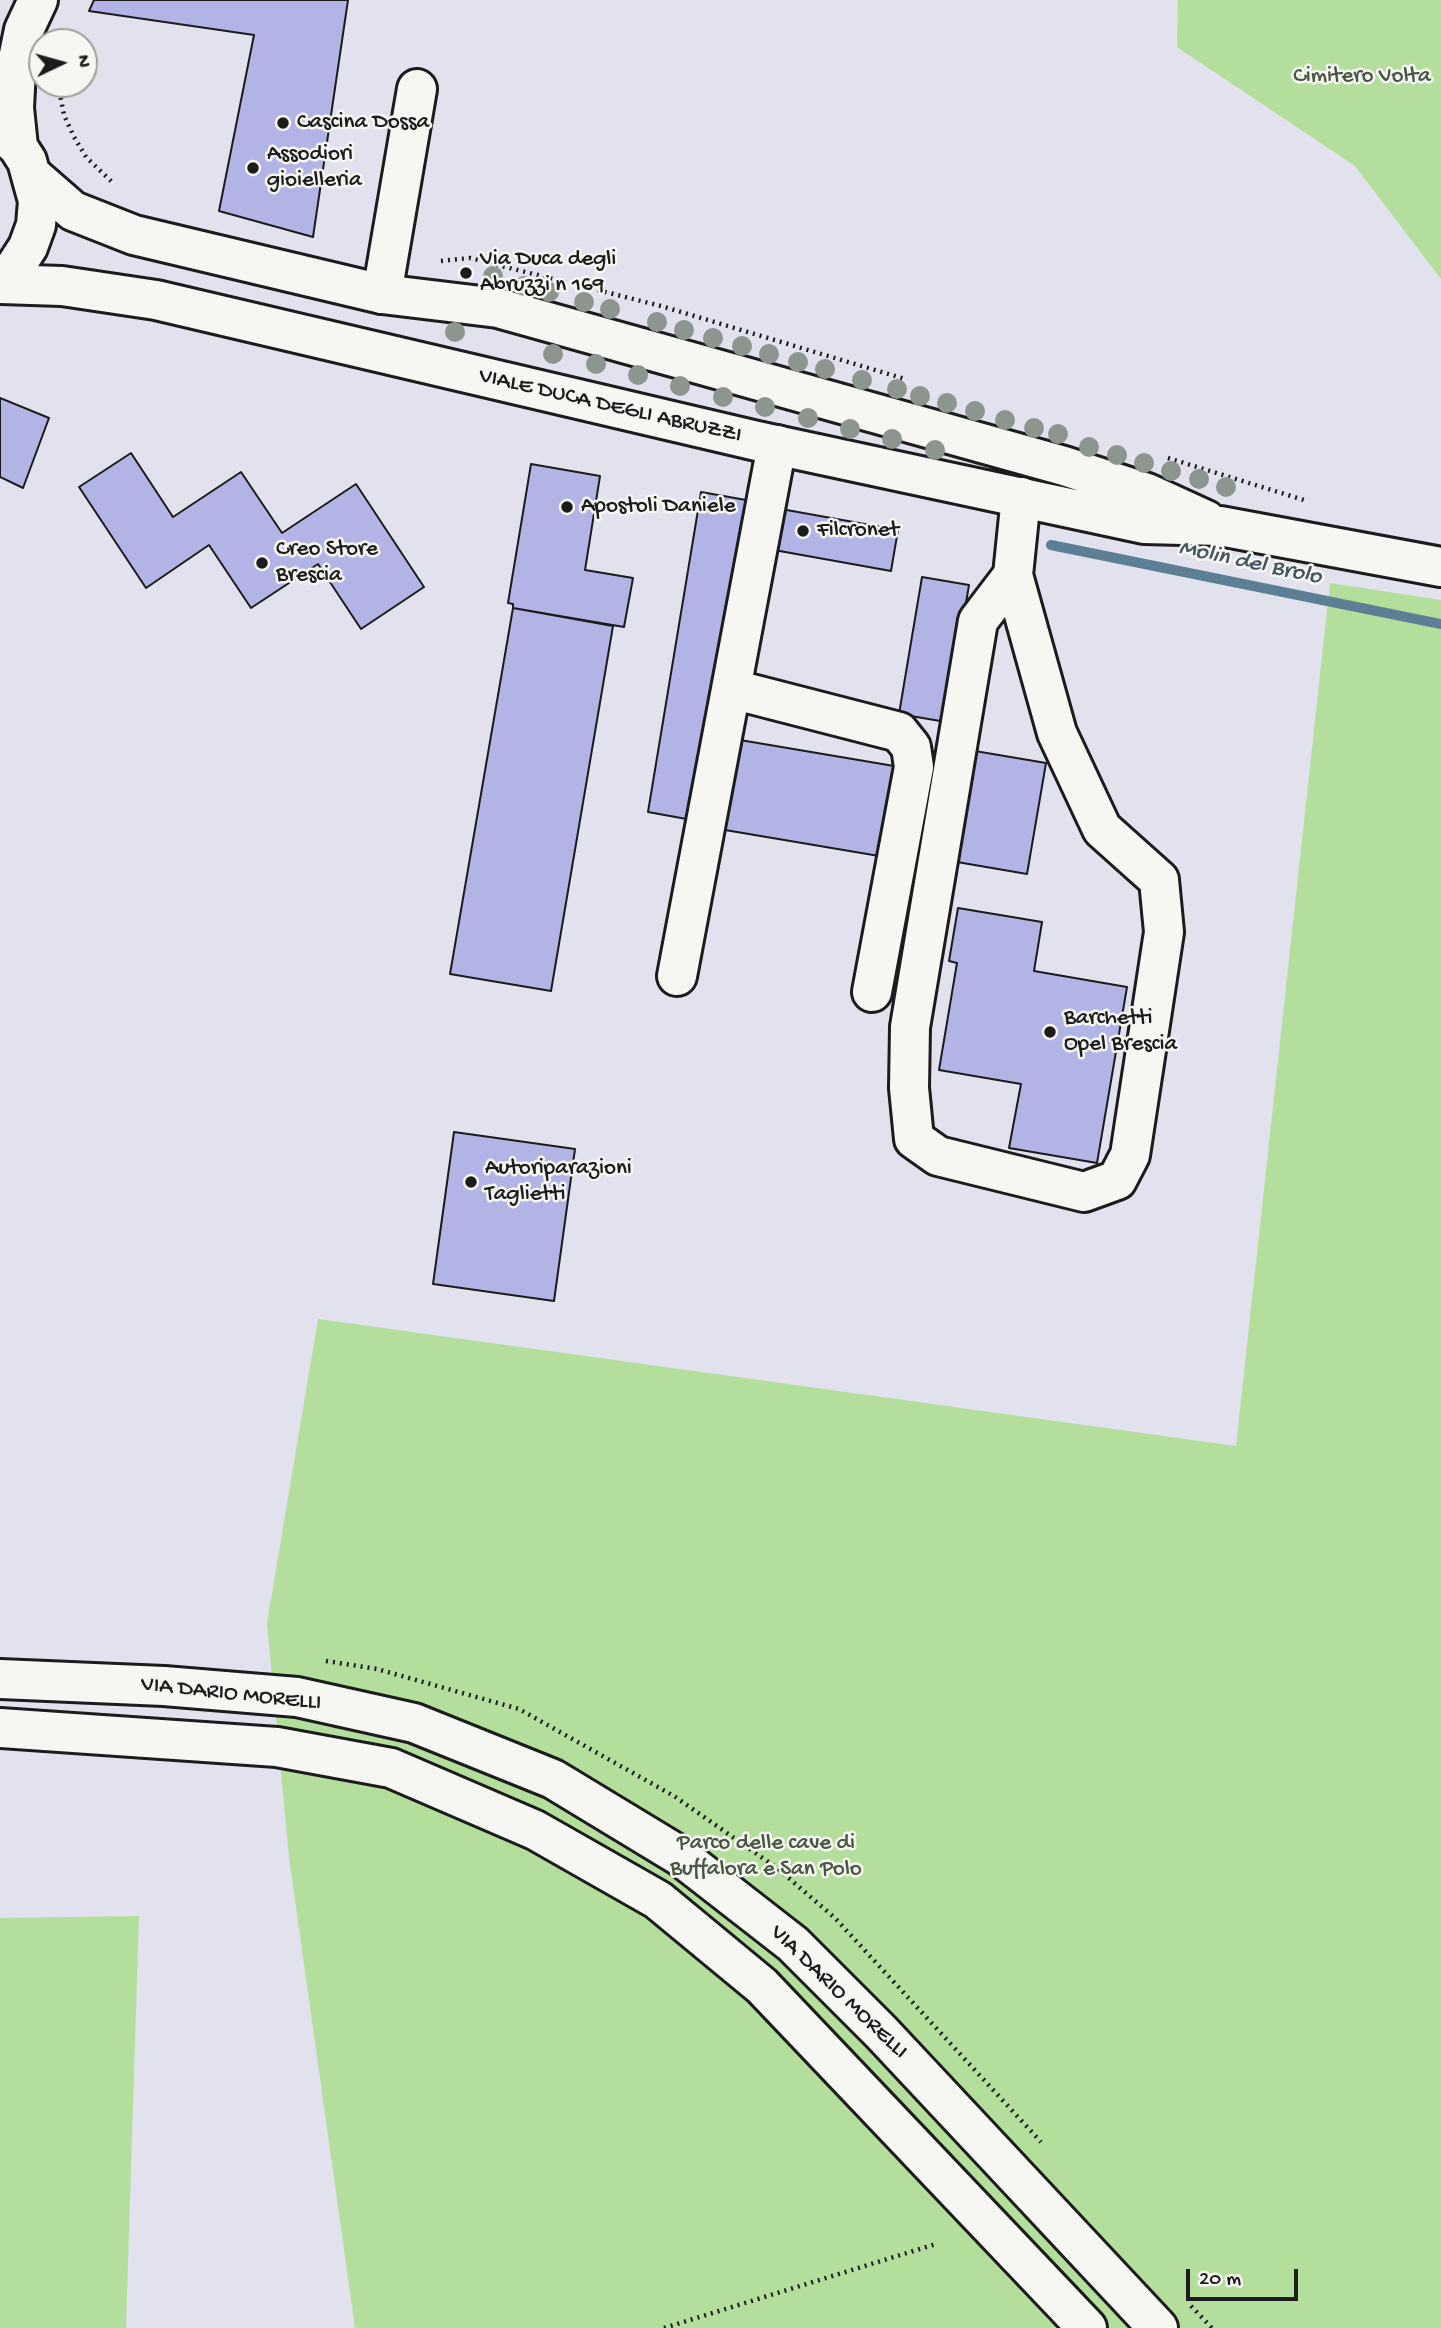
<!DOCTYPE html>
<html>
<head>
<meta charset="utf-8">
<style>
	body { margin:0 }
	#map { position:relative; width:1441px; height:2328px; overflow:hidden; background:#e1e2ee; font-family:"Gochi Hand",sans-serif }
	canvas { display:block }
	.north { position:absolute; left:28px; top:28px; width:70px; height:70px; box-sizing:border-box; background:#f6f6f2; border:2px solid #9f9f9c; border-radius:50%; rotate:85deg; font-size:19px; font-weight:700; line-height:28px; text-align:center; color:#1c1c1c }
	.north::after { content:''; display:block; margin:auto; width:24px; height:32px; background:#1c1c1c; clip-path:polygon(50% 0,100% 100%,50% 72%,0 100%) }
	.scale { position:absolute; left:1186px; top:2269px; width:112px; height:32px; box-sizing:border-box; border:4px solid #1c1c1c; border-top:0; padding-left:9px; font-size:21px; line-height:24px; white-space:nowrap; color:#1c1c1c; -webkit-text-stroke:5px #f6f6f2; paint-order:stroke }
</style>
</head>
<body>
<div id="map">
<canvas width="1441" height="2328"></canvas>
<div class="north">N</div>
<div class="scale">20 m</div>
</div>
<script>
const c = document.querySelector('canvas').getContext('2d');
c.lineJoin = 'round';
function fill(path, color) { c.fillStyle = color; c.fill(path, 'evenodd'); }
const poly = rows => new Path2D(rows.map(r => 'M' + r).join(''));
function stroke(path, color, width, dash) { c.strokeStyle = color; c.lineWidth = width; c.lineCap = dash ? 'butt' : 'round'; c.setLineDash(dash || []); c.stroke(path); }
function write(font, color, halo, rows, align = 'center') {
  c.font = font + ' "Gochi Hand",sans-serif'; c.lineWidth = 5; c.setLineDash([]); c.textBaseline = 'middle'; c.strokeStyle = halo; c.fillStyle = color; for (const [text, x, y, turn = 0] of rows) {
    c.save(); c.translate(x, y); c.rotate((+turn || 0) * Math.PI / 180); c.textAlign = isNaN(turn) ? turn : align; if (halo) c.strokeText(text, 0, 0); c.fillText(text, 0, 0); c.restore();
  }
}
const green = poly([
	[1178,0,1441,0,1441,279,1355,166,1177,47],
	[1330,583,1441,600,1441,2328,355,2328,289,1857,267,1623,318,1319,1236,1446],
	[139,1916,126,2328,0,2328,0,1918]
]);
const stream = poly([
	[1051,545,1441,624]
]);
const building = poly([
	[94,0,348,0,313,237,219,211,254,35,89,11,94,0],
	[0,398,49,418,23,488,0,477,0,398],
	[131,453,173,517,241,472,282,533,356,484,424,587,361,629,318,564,251,608,209,545,146,588,79,487,131,453],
	[531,464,600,476,585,570,633,578,624,627,513,608,513,604,508,603,531,464],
	[701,492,746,500,692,820,648,812,701,492],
	[781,509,898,530,891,571,774,550,781,509],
	[922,577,969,585,946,722,899,714,922,577],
	[513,608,613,626,551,991,450,974,513,608],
	[740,740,900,767,885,857,725,830,740,740],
	[975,751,1046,763,1027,874,957,862,975,751],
	[958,908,1042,922,1034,971,1127,987,1097,1163,1009,1148,1021,1084,939,1070,957,963,949,961,958,908],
	[454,1132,575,1149,554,1301,433,1284,454,1132]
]);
const path = poly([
	[58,84,64,115,74,137,86,157,113,183],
	[441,261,470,258,661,306,905,379],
	[1168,458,1304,500],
	[326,1661,377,1669,519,1709,674,1796,777,1868,835,1918,1041,2142],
	[1191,2306,1212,2328],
	[664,2328,936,2244]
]);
const minor = poly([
	[382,294,417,89],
	[1013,575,978,621,910,1027,909,1088,914,1139,938,1156,1084,1192,1117,1180,1130,1155,1164,932,1159,880,1102,829,1057,733,1013,575,1021,497],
	[732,689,899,732,911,747,914,767,872,992],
	[677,976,777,445],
	[0,1679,164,1686,297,1697,414,1723,553,1779,680,1856,793,1944,881,2032,1158,2328],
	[0,1728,277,1747,391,1768,535,1830,658,1900,762,1986,1087,2328]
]);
const major = poly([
	[0,130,18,147,27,161,38,201,36,225,28,247,15,267,0,281],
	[18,147,14,108,16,69,24,30,38,0],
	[34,177,73,211,134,235,382,294,498,308,1064,466,1147,493,1206,520],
	[0,284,62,286,156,300,757,441,1144,524,1220,526,1441,567]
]);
const trees = [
	[493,276],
	[524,286],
	[549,292],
	[584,302],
	[610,309],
	[657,322],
	[684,330],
	[455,332],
	[713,338],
	[742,346],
	[553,354],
	[769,354],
	[798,362],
	[596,364],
	[825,369],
	[638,375],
	[862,380],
	[680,386],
	[897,389],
	[920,396],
	[723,397],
	[947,403],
	[765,407],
	[975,411],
	[808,418],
	[1005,420],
	[1034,428],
	[850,429],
	[1058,434],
	[892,439],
	[1089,447],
	[935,450],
	[1117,455],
	[1144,463],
	[1171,471],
	[1199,479],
	[1226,487]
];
const markers = [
	[283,123,7,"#1c1c1c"],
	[253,168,7,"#1c1c1c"],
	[466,273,7,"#1c1c1c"],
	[567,507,7,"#1c1c1c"],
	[803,531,7,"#1c1c1c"],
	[262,563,7,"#1c1c1c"],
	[1050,1032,7,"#1c1c1c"],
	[471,1182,7,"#1c1c1c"]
];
const parkNames = [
	["Cimitero Volta",1362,77],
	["Parco delle cave di",766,1844],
	["Buffalora e San Polo",766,1870]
];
const poiNames = [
	["Cascina Dossa",297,123],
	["Assodiori",267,155],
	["gioielleria",267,181],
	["Via Duca degli",480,260],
	["Abruzzi n 169",480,286],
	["Apostoli Daniele",581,507],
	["Filcronet",817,531],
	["Creo Store",276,550],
	["Brescia",276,576],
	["Barchetti",1064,1019],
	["Opel Brescia",1064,1045],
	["Autoriparazioni",485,1169],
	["Taglietti",485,1195]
];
const streetNames = [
	["VIALE DUCA DEGLI ABRUZZI",610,407,13],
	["VIA DARIO MORELLI",231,1695,6],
	["VIA DARIO MORELLI",838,1993,44]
];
const waterNames = [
	["Molin del Brolo",1250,564,12]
];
fill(green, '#b3de9b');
stroke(stream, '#5d7f96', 10);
fill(building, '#b1b4e5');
stroke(building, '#1c1c1c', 2);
stroke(minor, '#1c1c1c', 44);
stroke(major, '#1c1c1c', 44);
stroke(path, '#1c1c1c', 4.5, [2, 5]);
stroke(minor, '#f6f6f2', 38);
stroke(major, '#f6f6f2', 38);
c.fillStyle = '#8d958f';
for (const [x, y] of trees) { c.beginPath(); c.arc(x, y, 10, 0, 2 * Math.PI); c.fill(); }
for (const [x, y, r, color] of markers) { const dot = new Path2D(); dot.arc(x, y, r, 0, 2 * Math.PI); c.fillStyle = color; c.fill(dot); stroke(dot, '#f6f6f2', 2.5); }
write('23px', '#495642', '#f6f6f2', parkNames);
write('23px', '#1c1c1c', '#f6f6f2', poiNames, 'left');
write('23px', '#1c1c1c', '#f6f6f2', streetNames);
write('italic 24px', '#425663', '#f6f6f2', waterNames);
</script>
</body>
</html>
